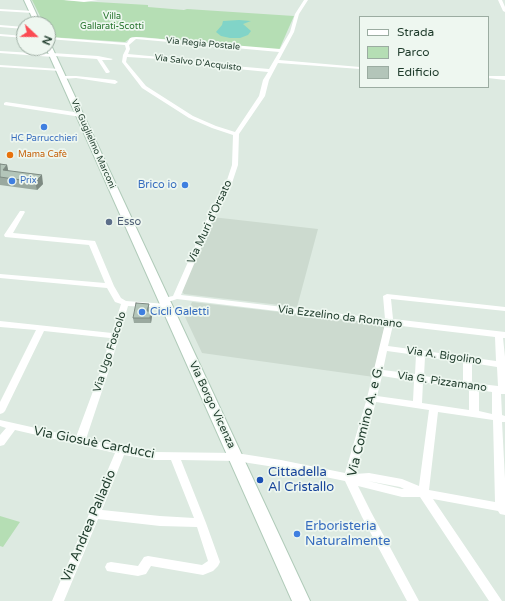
<!DOCTYPE html>
<html>
<head>
<meta charset="utf-8">
<style>
	body { margin:0 }
	#map { position:relative; width:505px; height:601px; overflow:hidden; background:#ddeae1; font-family:"Varela Round",sans-serif }
	canvas { display:block }
	.legend { position:absolute; left:359px; top:16px; width:130px; height:72px; box-sizing:border-box; background:#eef7f0; border:1px solid #9baca1; margin:0; padding:5px 7px; list-style:none; font-size:12px; color:#1e3b2b }
	.legend li { display:flex; align-items:center; gap:8px; height:20px }
	.legend b { width:20px; border:1px solid #9baca1 }
	.north { position:absolute; left:16px; top:16px; width:40px; height:40px; box-sizing:border-box; background:#eef7f0; border:1px solid #9baca1; border-radius:50%; rotate:112deg; font-size:11px; font-weight:700; line-height:16px; text-align:center; color:#1e3b2b }
	.north::after { content:''; display:block; margin:auto; width:14px; height:18px; background:#fb4b53; clip-path:polygon(50% 0,100% 100%,50% 72%,0 100%) }
</style>
</head>
<body>
<div id="map">
<canvas width="505" height="601"></canvas>
<ul class="legend">
<li><b style="height:5px;background:#fff"></b>Strada</li>
<li><b style="height:11px;background:#b5deb4"></b>Parco</li>
<li><b style="height:11px;background:#b3c5b9"></b>Edificio</li>
</ul>
<div class="north">N</div>
</div>
<script>
const c = document.querySelector('canvas').getContext('2d');
c.lineJoin = 'round';
function fill(path, color) { c.fillStyle = color; c.fill(path, 'evenodd'); }
const poly = rows => new Path2D(rows.map(r => 'M' + r).join(''));
function stroke(path, color, width, dash) { c.strokeStyle = color; c.lineWidth = width; c.lineCap = dash ? 'butt' : 'round'; c.setLineDash(dash || []); c.stroke(path); }
function write(font, color, halo, rows, align = 'center') {
  c.font = font + ' "Varela Round",sans-serif'; c.lineWidth = 3.5; c.setLineDash([]); c.textBaseline = 'middle'; c.strokeStyle = halo; c.fillStyle = color; for (const [text, x, y, turn = 0] of rows) {
    c.save(); c.translate(x, y); c.rotate((+turn || 0) * Math.PI / 180); c.textAlign = isNaN(turn) ? turn : align; if (halo) c.strokeText(text, 0, 0); c.fillText(text, 0, 0); c.restore();
  }
}
const built = poly([
	[212,217,318,229,297,307,184,294,181,290],
	[192,302,385,324,374,377,202,353,185,317]
]);
const green = poly([
	[32,0,62,0,148,5,148,7,184,10,187,9,294,16,279,50,141,37,132,37,125,42,50,37,48,24,44,24],
	[0,516,20,522,3,547,0,546]
]);
const water = poly([
	[239,20,251,21,243,24,251,31,248,35,240,38,230,38,221,36,216,32,222,25,223,21]
]);
const street = poly([
	[64,0,98,0,84,2,64,0],
	[304,0,308,0,299,14,294,32,279,60,360,67,360,69,278,63,269,80,265,96,239,134,238,165,230,189,216,212,181,295,385,319,383,296,387,294,505,307,505,311,391,299,393,319,505,332,505,338,503,338,505,357,505,394,501,394,502,415,505,416,505,422,502,422,505,479,505,515,500,514,498,511,433,499,502,601,489,601,420,497,402,497,358,486,371,512,419,601,407,601,362,517,345,481,281,468,236,461,181,460,206,523,220,562,218,566,213,571,203,575,151,566,146,574,138,576,107,571,105,567,107,563,111,562,138,566,144,557,148,556,202,565,208,561,197,527,160,526,98,519,64,601,52,601,115,453,15,430,4,445,0,446,0,435,6,428,0,426,0,420,76,437,102,367,110,338,44,331,5,411,3,413,0,414,0,402,36,330,0,327,0,321,112,333,121,304,115,302,107,288,0,278,0,274,105,283,89,245,5,237,4,235,20,211,24,211,25,212,13,233,95,241,114,286,121,298,126,301,167,304,171,306,167,308,128,306,110,367,86,439,121,447,155,452,236,453,281,460,345,473,367,398,385,324,177,299,171,301,168,301,167,299,168,297,173,296,210,212,224,189,232,165,233,135,212,128,189,118,142,88,122,62,123,55,126,49,125,45,48,39,48,37,127,43,130,38,136,37,280,49,290,32,295,14,304,0],
	[136,39,279,52,269,69,187,62,160,57,128,54,130,49,129,45,136,39],
	[127,57,160,59,187,64,268,72,263,80,259,96,235,132,216,126,193,116,146,86,126,62,127,57],
	[393,325,495,337,496,361,425,351,421,349,418,350,388,346,393,325],
	[387,351,416,355,415,374,383,370,387,351],
	[425,357,463,362,463,382,424,376,425,357],
	[472,363,497,367,498,386,472,383,472,363],
	[382,376,414,381,413,401,377,396,382,376],
	[423,382,469,389,469,410,422,403,423,382],
	[479,390,492,392,492,414,479,411,479,390],
	[376,402,429,410,419,486,402,479,369,473,355,474,376,402],
	[438,412,493,420,495,502,429,490,438,412],
	[124,455,155,460,171,460,194,518,160,516,102,510,124,455],
	[368,481,400,487,404,489,402,489,368,481],
	[498,0,502,0,505,7,505,12,503,11,498,0],
	[0,9,33,11,35,12,33,13,0,11,0,9],
	[0,25,24,27,24,29,0,27,0,25],
	[0,34,24,36,24,38,0,36,0,34],
	[0,51,50,54,52,53,98,56,113,59,111,60,102,60,110,72,108,73,106,73,97,59,55,56,53,57,0,53,0,51],
	[0,65,60,69,62,70,60,71,0,67,0,65],
	[64,76,76,76,115,80,118,82,115,84,76,78,62,79,61,78,64,76],
	[488,76,505,76,505,80,488,78,488,76],
	[6,102,81,113,84,115,81,117,4,105,4,103,6,102]
]);
const secondary = poly([
	[24,0,30,0,41,24,35,24,24,0],
	[48,43,51,45,310,601,292,601,46,48,48,48,48,43]
]);
const wall = poly([
	[0,164,7,165,8,171,43,184,37,190,0,185],
	[149,304,149,311,152,316,151,323,134,323,133,318]
]);
const shadedWall = poly([
	[7,165,9,174,3,170],
	[42,175,43,184,37,190,35,182],
	[151,311,152,316,151,323,150,318]
]);
const building = poly([
	[0,164,7,165,3,170,42,175,35,182,0,177,0,164],
	[136,303,149,304,147,311,151,311,150,318,133,318,136,303]
]);
const markers = [
	[44,127,4,"#3f7fe0"],
	[10,155,4,"#e8710a"],
	[12,181,4,"#3f7fe0"],
	[185,185,4,"#3f7fe0"],
	[109,222,4,"#5c6f8a"],
	[142,312,4,"#3f7fe0"],
	[260,480,4,"#1a4fb4"],
	[297,534,4,"#3f7fe0"]
];
const farParknames = [
	["Villa",112,17],
	["Gallarati-Scotti",112,27]
];
const farStreetnames = [
	["Via Regia Postale",203,44,5],
	["Via Salvo D'Acquisto",198,63,7],
	["Via Guglielmo Marconi",93,144,66]
];
const farShopnames = [
	["HC Parrucchieri",44,139],
	["Prix",20,181,"left"]
];
const farFoodnames = [
	["Mama Cafè",18,155]
];
const shopNames = [
	["Brico io",177,185],
	["Cicli Galetti",150,312,"left"]
];
const serviceNames = [
	["Esso",117,222]
];
const streetNames = [
	["Via Muri d'Orsato",210,222,-65],
	["Via Ezzelino da Romano",340,317,7],
	["Via Ugo Foscolo",110,352,-72],
	["Via A. Bigolino",444,356,8],
	["Via G. Pizzamano",442,382,8],
	["Via Borgo Vicenza",212,405,65]
];
const nearStreetnames = [
	["Via Comino A. e G.",366,421,-76],
	["Via Giosuè Carducci",94,443,11],
	["Via Andrea Palladio",89,526,-67]
];
const nearTransitnames = [
	["Cittadella",268,473],
	["Al Cristallo",268,488]
];
const nearShopnames = [
	["Erboristeria",305,527],
	["Naturalmente",305,542]
];
fill(built, '#ccdacf');
fill(green, '#b5deb4');
fill(water, '#81d4c8');
stroke(secondary, '#b0cbb9', 2);
fill(street, '#fff');
fill(secondary, '#fff');
fill(wall, '#9aa99f');
fill(shadedWall, '#7d8a82');
fill(building, '#b3c5b9');
stroke(building, '#7d8a82', 1);
for (const [x, y, r, color] of markers) { const dot = new Path2D(); dot.arc(x, y, r, 0, 2 * Math.PI); c.fillStyle = color; c.fill(dot); stroke(dot, '#eef7f0', 1.5); }
write('9px', '#26742d', '#eef7f0', farParknames);
write('9px', '#1e3b2b', '#eef7f0', farStreetnames);
write('9px', '#366cbe', '#eef7f0', farShopnames);
write('9px', '#c56008', '#eef7f0', farFoodnames, 'left');
write('11px', '#366cbe', '#eef7f0', shopNames, 'right');
write('11px', '#4e5e75', '#eef7f0', serviceNames, 'left');
write('11px', '#1e3b2b', '#eef7f0', streetNames);
write('13px', '#1e3b2b', '#eef7f0', nearStreetnames);
write('13px', '#164399', '#eef7f0', nearTransitnames, 'left');
write('13px', '#366cbe', '#eef7f0', nearShopnames, 'left');
</script>
</body>
</html>
